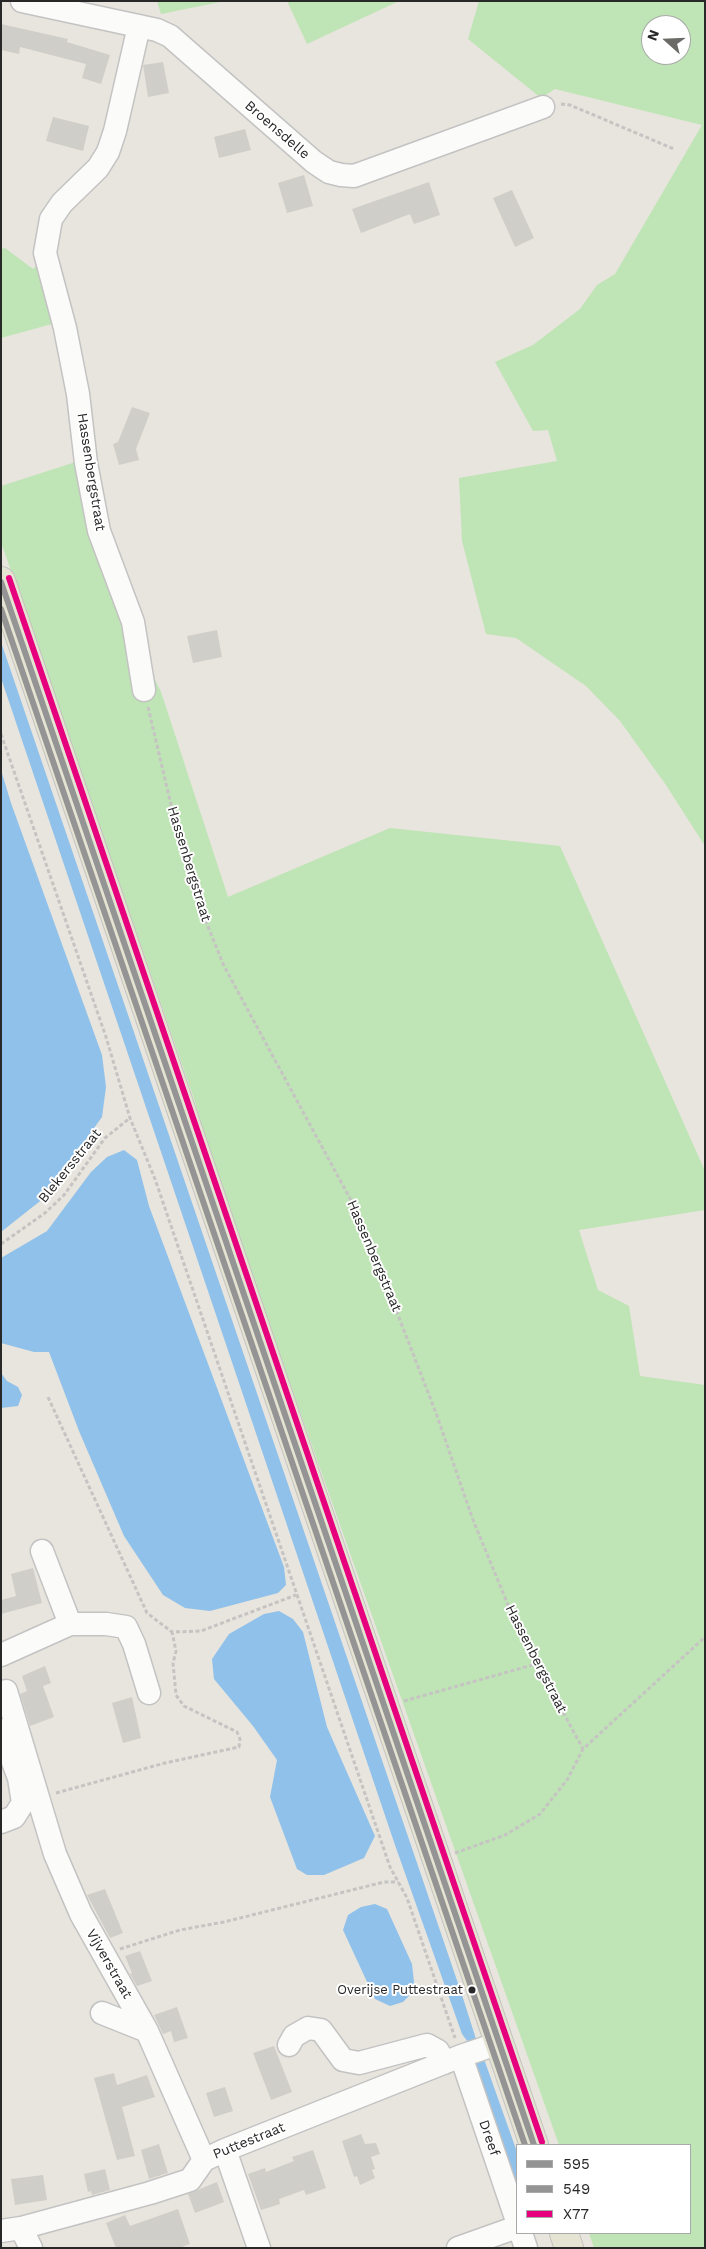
<!DOCTYPE html>
<html>
<head>
<meta charset="utf-8">
<style>
	body { margin:0 }
	#map { position:relative; width:706px; height:2249px; overflow:hidden; background:#e7e5dd; font-family:"Work Sans",sans-serif }
	canvas { display:block }
	.frame { position:absolute; inset:0; border:2px solid #282828; pointer-events:none }
	.legend { position:absolute; left:516px; top:2144px; width:175px; height:90px; box-sizing:border-box; background:#fff; border:1px solid #a9a9a9; margin:0; padding:6px 9px; list-style:none; font-size:15px; color:#282828 }
	.legend li { display:flex; align-items:center; gap:10px; height:25px }
	.legend b { width:25px; border:1px solid #a9a9a9 }
	.north { position:absolute; left:641px; top:15px; width:50px; height:50px; box-sizing:border-box; background:#fff; border:1px solid #a9a9a9; border-radius:50%; rotate:290deg; font-size:14px; font-weight:700; line-height:20px; text-align:center; color:#282828 }
	.north::after { content:''; display:block; margin:auto; width:18px; height:22px; background:#6b6a67; clip-path:polygon(50% 0,100% 100%,50% 72%,0 100%) }
</style>
</head>
<body>
<div id="map">
<canvas width="706" height="2249"></canvas>
<div class="frame"></div>
<ul class="legend">
<li><b style="height:6px;background:#949494"></b>595</li>
<li><b style="height:6px;background:#949494"></b>549</li>
<li><b style="height:6px;background:#e6007e"></b>X77</li>
</ul>
<div class="north">N</div>
</div>
<script>
const c = document.querySelector('canvas').getContext('2d');
c.lineJoin = 'round';
function fill(path, color) { c.fillStyle = color; c.fill(path, 'evenodd'); }
const poly = rows => new Path2D(rows.map(r => 'M' + r).join(''));
function stroke(path, color, width, dash) { c.strokeStyle = color; c.lineWidth = width; c.lineCap = dash ? 'butt' : 'round'; c.setLineDash(dash || []); c.stroke(path); }
function write(font, color, halo, rows, align = 'center') {
  c.font = font + ' "Work Sans",sans-serif'; c.lineWidth = 4; c.setLineDash([]); c.textBaseline = 'middle'; c.strokeStyle = halo; c.fillStyle = color; for (const [text, x, y, turn = 0] of rows) {
    c.save(); c.translate(x, y); c.rotate((+turn || 0) * Math.PI / 180); c.textAlign = isNaN(turn) ? turn : align; if (halo) c.strokeText(text, 0, 0); c.fillText(text, 0, 0); c.restore();
  }
}
const green = poly([
	[157,1,225,1,161,14],
	[287,1,399,1,307,44],
	[479,1,705,1,705,846,666,785,620,721,586,686,516,638,486,634,462,541,459,478,557,461,548,430,533,431,495,362,533,345,580,309,597,285,615,274,702,125,555,89,541,98,468,39],
	[651,25,681,25,681,55,651,55],
	[5,248,33,269,41,261,59,322,1,338,1,249],
	[82,460,134,637,161,692,228,897,390,828,560,846,705,1171,705,1210,579,1230,598,1290,629,1306,640,1376,705,1385,705,2248,594,2248,589,2233,690,2233,690,2145,559,2145,215,1171,194,1099,1,542,1,486]
]);
const water = poly([
	[1,642,462,1995,476,2039,468,2042,462,2034,395,1845,1,678],
	[1,770,11,803,102,1055,106,1087,102,1117,44,1198,1,1232],
	[124,1150,137,1160,149,1206,284,1567,286,1585,278,1593,210,1611,185,1608,163,1595,124,1536,79,1431,49,1352,34,1352,1,1343,1,1258,47,1231,91,1172,107,1157],
	[1,1373,7,1381,18,1387,22,1395,18,1406,1,1408],
	[279,1611,293,1619,303,1632,327,1727,375,1836,364,1858,324,1875,307,1875,297,1869,270,1797,277,1760,253,1726,214,1679,212,1659,229,1634,264,1614],
	[375,1904,387,1909,412,1964,414,1982,411,1994,403,2002,390,2006,375,1999,343,1930,348,1915,361,1907],
	[484,2059,517,2152,517,2191,474,2062]
]);
const building = poly([
	[1,24,68,39,67,42,110,55,101,84,82,78,86,64,20,47,19,54,1,50],
	[163,62,169,93,148,97,143,65],
	[53,117,89,126,83,151,46,141],
	[245,129,251,150,219,158,214,137],
	[304,175,313,206,287,213,278,183],
	[429,182,440,215,414,224,410,214,361,233,352,209],
	[512,190,534,238,515,247,493,198],
	[132,407,150,413,136,449,139,460,119,465,113,444,118,442],
	[217,630,222,657,193,663,187,636],
	[33,1568,42,1603,1,1614,1,1600,16,1596,11,1574],
	[45,1666,51,1683,43,1686,54,1717,30,1726,20,1694,27,1691,22,1676],
	[132,1697,141,1738,123,1743,112,1703],
	[105,1889,123,1933,110,1938,87,1895],
	[140,1951,152,1981,137,1986,130,1974,132,1973,125,1956],
	[177,2007,188,2038,174,2042,171,2031,163,2034,154,2015],
	[274,2046,292,2092,271,2100,253,2053],
	[114,2073,117,2085,147,2075,155,2097,122,2107,135,2156,117,2160,94,2078],
	[225,2087,233,2111,214,2117,206,2093],
	[361,2134,365,2144,376,2143,380,2154,371,2157,375,2169,372,2170,375,2178,360,2185,357,2176,354,2177,342,2141],
	[159,2144,168,2173,149,2179,141,2150],
	[313,2150,326,2188,306,2195,304,2190,279,2199,280,2204,261,2210,248,2174,265,2168,266,2172,294,2161,292,2157],
	[105,2169,110,2190,92,2195,91,2191,88,2192,84,2174],
	[43,2175,47,2200,15,2205,11,2179],
	[217,2182,224,2202,195,2213,188,2194],
	[178,2209,190,2244,179,2248,116,2248,106,2223,125,2215,130,2226]
]);
const path = poly([
	[561,104,570,105,674,149],
	[148,707,176,826,196,897,224,966,360,1217,436,1413,473,1520,518,1629,583,1749],
	[1,734,106,1037,130,1118,155,1179,390,1867,407,1898,455,2038],
	[1,1244,45,1213,64,1195,105,1138,130,1118],
	[48,1397,147,1613,172,1632,201,1631,296,1595],
	[404,1701,536,1664],
	[56,1793,165,1763,239,1747,240,1739,237,1732,184,1706,176,1695,173,1663,176,1651,172,1632],
	[455,1853,505,1835,540,1814,567,1780,583,1749,705,1637],
	[120,1949,180,1930,224,1922,384,1882,398,1882]
]);
const minor = poly([
	[22,1,157,30,170,36,314,162,329,172,341,175,354,176,543,107],
	[139,26,115,131,108,152,98,168,62,203,51,219,45,253,65,328,78,394,86,463,99,531,133,622,144,690],
	[42,1551,70,1624],
	[1,1655,70,1624,106,1624,126,1627,134,1644,149,1693],
	[6,1691,55,1854,81,1914,147,2031,204,2160],
	[1,1730,19,1778,23,1803,14,1817,1,1822],
	[102,2013,147,2031],
	[289,2045,294,2036,308,2028,321,2030,343,2060,359,2063,427,2045,438,2051,444,2063],
	[461,2056,517,2221],
	[225,2150,259,2248],
	[21,2228,31,2248],
	[1,2231,21,2228,150,2193,190,2180,204,2160,225,2150,461,2056,500,2043],
	[521,2233,526,2248],
	[458,2248,517,2227]
]);
const major = poly([
	[1,581,534,2145],
	[564,2233,569,2248]
]);
const bus1 = poly([
	[1,582,534,2145]
]);
const bus2 = poly([
	[1,609,525,2145]
]);
const bus3 = poly([
	[9,578,542,2142]
]);
const markers = [
	[472,1990,4.5,"#282828"]
];
const busNames = [
	["Overijse Puttestraat",463,1990]
];
const streetNames = [
	["Broensdelle",277,130,41],
	["Hassenbergstraat",91,472,81],
	["Hassenbergstraat",189,864,73],
	["Blekersstraat",70,1166,-51],
	["Hassenbergstraat",374,1256,67],
	["Hassenbergstraat",536,1659,63],
	["Vijverstraat",109,1964,60],
	["Dreef",489,2138,71],
	["Puttestraat",249,2141,-22]
];
fill(green, '#bfe4b5');
fill(water, '#90c1ea');
fill(building, '#d0cec8');
stroke(minor, '#c4c3c3', 25);
stroke(major, '#c3c2c0', 30);
stroke(path, '#c5c4c3', 3, [4, 2.5]);
stroke(minor, '#fbfbfa', 22);
stroke(major, '#e5e4d2', 28);
stroke(bus1, '#949494', 6);
stroke(bus2, '#949494', 6);
stroke(bus3, '#e6007e', 6);
for (const [x, y, r, color] of markers) { const dot = new Path2D(); dot.arc(x, y, r, 0, 2 * Math.PI); c.fillStyle = color; c.fill(dot); stroke(dot, '#fff', 2); }
write('13px', '#282828', '#fff', busNames, 'right');
write('14px', '#282828', '#fff', streetNames);
</script>
</body>
</html>
